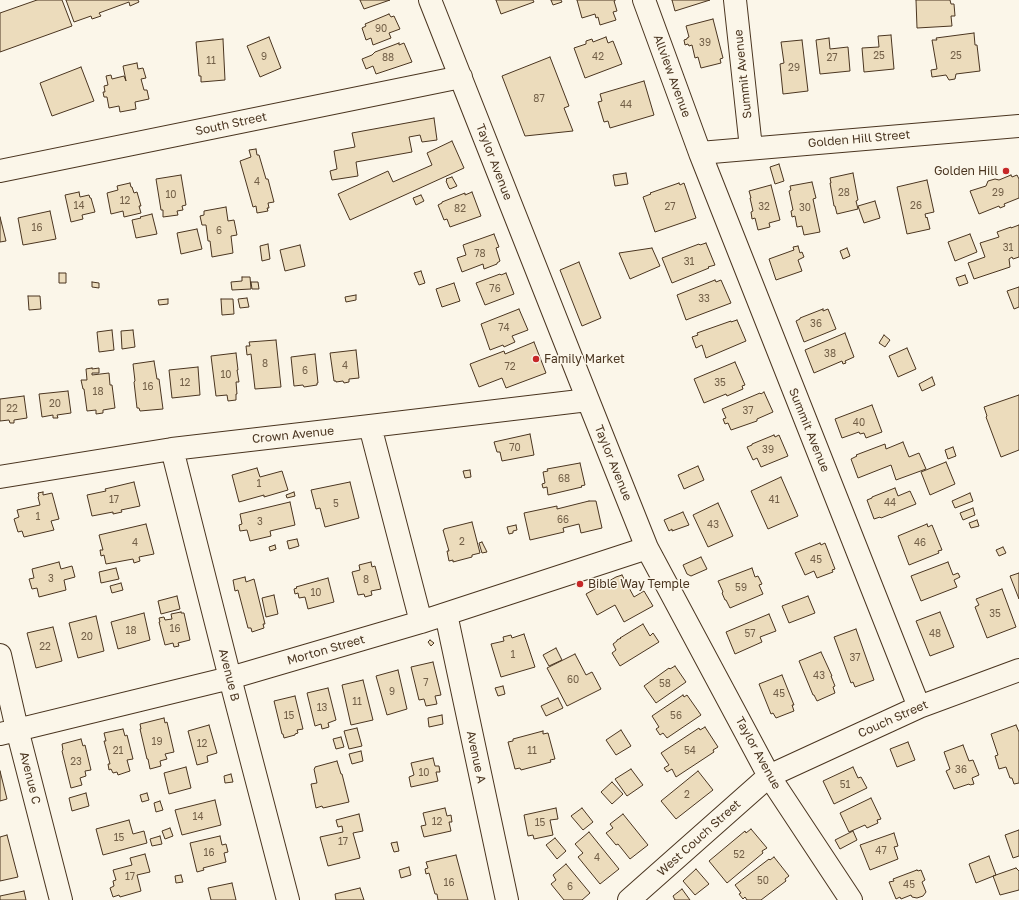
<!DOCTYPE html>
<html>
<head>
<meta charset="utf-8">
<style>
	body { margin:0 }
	canvas { display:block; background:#fbf6e9 }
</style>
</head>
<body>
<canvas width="1019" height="900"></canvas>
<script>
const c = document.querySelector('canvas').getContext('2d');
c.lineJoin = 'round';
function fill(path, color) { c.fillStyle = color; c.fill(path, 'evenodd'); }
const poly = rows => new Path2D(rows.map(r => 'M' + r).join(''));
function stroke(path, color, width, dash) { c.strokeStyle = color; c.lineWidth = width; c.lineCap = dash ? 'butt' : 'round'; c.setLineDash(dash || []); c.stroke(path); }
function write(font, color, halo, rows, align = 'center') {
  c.font = font + ' "Golos Text",sans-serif'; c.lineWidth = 3; c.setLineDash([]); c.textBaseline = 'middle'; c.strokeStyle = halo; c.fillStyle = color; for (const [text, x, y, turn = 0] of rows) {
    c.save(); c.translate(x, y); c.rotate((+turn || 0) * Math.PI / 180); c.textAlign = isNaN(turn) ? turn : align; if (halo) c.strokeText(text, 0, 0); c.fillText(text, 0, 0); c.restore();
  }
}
const building = poly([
	[37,0,62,0,72,26,0,52,0,13,37,0],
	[66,0,138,0,139,2,130,6,129,2,99,13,101,16,92,19,91,16,74,22,66,0],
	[360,0,390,0,364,9,360,0],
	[496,0,533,0,534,2,501,14,496,0],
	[551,0,561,0,562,2,553,5,551,0],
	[577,0,615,0,615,1,614,1,617,11,613,12,616,20,600,25,598,17,596,18,595,14,582,18,577,0],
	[672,0,710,0,675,11,672,0],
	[916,0,950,0,951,4,954,4,955,16,951,16,952,26,917,28,916,0],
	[389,14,391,17,394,16,400,29,389,33,391,38,373,45,371,38,366,40,362,28,366,26,365,24,389,14],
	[713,19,723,58,720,59,721,63,701,68,698,57,695,58,692,45,689,46,688,44,685,45,684,40,687,39,687,38,689,37,686,26,713,19],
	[974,33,975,45,977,45,980,71,956,74,955,79,949,80,946,75,932,77,931,70,937,69,932,40,937,40,936,38,974,33],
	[891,35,894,69,864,72,862,48,879,47,878,36,891,35],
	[269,37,281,68,260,77,247,46,269,37],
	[606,37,608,43,613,41,622,64,585,78,574,48,586,44,586,41,592,39,593,42,606,37],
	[829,38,830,49,848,47,850,71,820,74,816,40,829,38],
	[223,39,225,80,201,82,201,76,199,76,196,42,223,39],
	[802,40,808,91,783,94,780,64,784,63,781,42,802,40],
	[399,43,399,45,404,43,412,62,376,74,373,66,366,69,362,59,372,55,375,52,399,43],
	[550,57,569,106,564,108,573,131,525,136,502,76,550,57],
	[137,63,138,69,143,68,146,78,141,79,144,90,147,90,149,99,135,102,136,109,120,112,119,106,109,108,107,97,104,97,103,92,105,92,104,86,108,85,106,76,111,75,112,79,124,76,126,81,123,66,137,63],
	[81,67,94,101,52,116,40,83,81,67],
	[644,81,654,115,610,128,608,121,604,122,598,102,602,101,600,94,644,81],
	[434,118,437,140,422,142,420,135,409,137,412,152,356,162,358,176,332,180,330,171,337,169,334,151,355,147,352,133,434,118],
	[452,141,464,168,350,220,338,194,388,171,393,182,432,165,427,153,452,141],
	[256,149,257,155,259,155,266,179,268,179,274,202,268,203,269,208,267,208,268,211,257,213,256,206,253,207,240,161,251,157,249,150,256,149],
	[779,164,784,181,775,184,770,167,779,164],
	[626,173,628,184,615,186,613,175,626,173],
	[853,173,858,200,856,201,858,209,837,214,835,206,834,206,830,183,831,183,830,178,853,173],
	[181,175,186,205,182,206,183,210,177,211,178,215,163,217,163,210,161,210,156,179,181,175],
	[1011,175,1012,177,1017,175,1019,179,1019,198,1004,204,1005,206,1000,208,999,206,979,214,970,191,986,186,988,181,995,179,999,180,1011,175],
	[452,177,457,186,450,189,449,188,446,181,447,180,446,179,452,177],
	[927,180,934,212,925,214,926,218,927,217,930,229,907,234,897,187,927,180],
	[812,182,816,198,813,199,820,232,804,235,802,226,797,227,795,216,792,217,791,211,793,210,789,191,791,190,790,186,812,182],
	[130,183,131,187,132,187,134,193,137,192,141,206,139,206,141,213,124,217,123,211,111,214,107,193,118,190,117,186,130,183],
	[679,183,680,185,684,183,696,218,655,232,643,197,651,194,650,193,679,183],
	[771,185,780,220,769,223,770,227,758,230,755,218,752,219,751,212,753,211,750,198,751,198,749,191,771,185],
	[79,192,80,197,89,195,90,198,91,198,95,212,82,215,83,219,71,222,65,195,79,192],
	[472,192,481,216,450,227,447,219,444,220,438,205,442,203,442,202,465,193,465,195,472,192],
	[421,195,424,201,416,205,413,198,421,195],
	[875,201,880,218,864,223,858,206,875,201],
	[226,207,228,221,234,220,237,235,231,236,233,253,212,257,210,241,208,241,206,225,202,225,200,216,204,215,204,211,226,207],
	[50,211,56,239,23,245,18,218,50,211],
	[152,214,157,234,136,238,132,220,141,218,140,217,152,214],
	[0,217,6,241,0,242,0,217],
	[1019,225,1019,257,1013,259,1012,257,1009,259,1010,267,974,279,968,263,985,257,980,243,999,237,997,232,1011,227,1011,228,1019,225],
	[197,229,202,249,181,254,177,233,197,229],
	[494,234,499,247,496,248,500,261,497,263,497,264,484,269,483,264,462,272,457,258,466,255,463,245,494,234],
	[970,234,977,252,955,261,948,242,970,234],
	[706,243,715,265,708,267,709,268,672,283,662,258,699,244,700,245,706,243],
	[268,244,270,259,262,261,260,246,268,244],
	[300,245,305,266,285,271,280,250,300,245],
	[798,246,800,253,802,252,804,257,798,260,802,271,776,280,769,259,794,250,793,247,798,246],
	[652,248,660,266,630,279,619,253,652,248],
	[847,248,850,256,843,259,840,251,847,248],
	[579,262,601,318,582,326,560,270,579,262],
	[421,271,425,283,419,285,414,273,421,271],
	[59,273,66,273,66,283,59,283,59,273],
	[506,273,514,294,485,305,476,283,500,274,501,275,506,273],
	[965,275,968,283,959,286,956,278,965,275],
	[242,277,250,277,251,289,232,290,231,282,242,281,242,277],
	[715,280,716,282,721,280,731,303,686,320,677,295,715,280],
	[92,282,99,283,99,288,92,287,92,282],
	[251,282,258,282,259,289,252,289,251,282],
	[454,283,460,301,442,307,436,289,454,283],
	[1019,287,1019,307,1014,309,1007,291,1019,287],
	[356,295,356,300,346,302,345,297,356,295],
	[28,296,40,296,41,309,29,310,28,296],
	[247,298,249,307,240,308,238,299,247,298],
	[168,299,168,304,159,305,158,300,168,299],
	[221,299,233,299,234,314,222,315,221,299],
	[519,309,528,330,512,336,515,342,504,347,503,345,490,350,481,324,519,309],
	[823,309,823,311,828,309,836,329,804,342,796,321,800,319,800,318,823,309],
	[737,320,746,341,706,358,702,345,696,348,692,337,698,335,697,333,731,321,731,322,737,320],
	[112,330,114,350,99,352,97,332,112,330],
	[133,330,135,347,122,349,121,331,133,330],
	[845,333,854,357,845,361,846,363,843,364,842,361,814,373,805,350,845,333],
	[884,335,890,340,885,347,879,343,884,335],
	[276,340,281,387,255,389,251,354,247,355,246,346,250,346,249,342,276,340],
	[534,342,546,373,506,388,502,378,479,387,470,364,504,351,505,354,534,342],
	[907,348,916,369,898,377,889,356,907,348],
	[356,350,359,378,349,379,349,382,344,383,343,381,336,382,336,381,334,381,330,353,356,350],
	[236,353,238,370,237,370,239,382,236,382,237,394,236,394,236,400,228,401,227,395,216,396,211,356,236,353],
	[315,354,318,383,317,383,317,385,304,387,303,385,294,386,291,357,315,354],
	[154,361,157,379,159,379,163,409,140,411,139,408,137,408,134,382,135,381,133,364,154,361],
	[735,362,745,385,742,386,743,389,727,396,726,394,704,403,694,379,735,362],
	[198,367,200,395,172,398,169,370,198,367],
	[92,368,92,369,99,368,99,373,92,373,92,375,109,373,110,385,112,385,115,408,103,410,103,413,96,414,96,410,87,411,84,389,83,389,81,380,87,380,86,369,92,368],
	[932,377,935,385,922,391,919,384,932,377],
	[68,391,71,413,57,415,58,418,53,418,53,415,42,417,39,394,68,391],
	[764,392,773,412,757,419,757,421,731,430,728,423,725,424,723,419,726,418,722,409,760,393,761,394,764,392],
	[1019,395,1019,450,1001,457,986,417,987,416,984,407,1019,395],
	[24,396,27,418,14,420,14,423,10,423,9,420,0,421,0,399,24,396],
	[872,405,882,432,866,438,864,433,860,434,859,432,842,438,835,419,872,405],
	[530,434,534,455,502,461,500,452,497,452,494,442,530,434],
	[774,435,775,437,779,435,788,456,761,467,757,458,753,460,747,447,752,445,752,444,774,435],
	[903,442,909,457,919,453,926,469,896,480,891,465,858,478,851,459,857,456,856,455,885,444,886,449,903,442],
	[953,447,956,456,948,459,945,450,953,447],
	[946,462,955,484,930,495,921,472,946,462],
	[580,463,585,485,581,486,582,487,548,495,547,487,543,488,542,484,545,483,543,472,548,471,547,469,580,463],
	[698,466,704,480,684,489,678,475,698,466],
	[257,468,260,477,282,471,288,490,264,497,264,495,239,502,232,475,257,468],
	[470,470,471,477,465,478,463,471,470,470],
	[781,477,798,516,768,529,751,491,781,477],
	[134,482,140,506,121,510,122,512,113,514,113,512,92,516,87,495,106,491,105,489,134,482],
	[350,482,359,518,325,527,320,508,316,509,311,490,350,482],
	[895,488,898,496,910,491,916,504,881,518,880,517,874,519,867,500,872,498,872,497,895,488],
	[43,492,43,495,52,493,59,519,51,521,54,530,24,537,22,531,18,532,14,519,19,517,17,510,40,505,38,497,39,496,38,493,43,492],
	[294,492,295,496,287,498,286,495,294,492],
	[970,493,973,501,955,508,952,501,970,493],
	[589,501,596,501,602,528,581,533,579,524,563,528,564,532,530,540,524,513,557,506,557,509,589,501],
	[290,502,295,525,270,531,271,536,250,541,247,530,240,531,239,525,242,524,240,514,290,502],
	[718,503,733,536,708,547,693,515,718,503],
	[973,508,975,515,963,520,960,513,973,508],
	[683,512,689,525,672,531,672,529,669,531,664,520,683,512],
	[977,520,979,526,971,528,969,523,977,520],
	[472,522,480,553,472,555,472,557,453,562,453,560,449,561,447,551,449,551,443,530,444,530,444,529,472,522],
	[146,524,154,554,139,557,140,561,134,563,133,559,106,564,104,555,101,556,100,550,103,550,99,535,146,524],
	[927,524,928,527,932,525,942,550,938,551,939,553,909,565,898,536,927,524],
	[516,525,517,530,513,531,513,533,509,534,507,527,516,525],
	[297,539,299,546,289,549,287,541,297,539],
	[482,542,487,552,482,553,479,543,482,542],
	[820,543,821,545,825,543,835,569,832,570,833,572,817,578,814,571,805,575,795,553,820,543],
	[275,545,276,549,270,551,269,547,275,545],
	[1003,547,1006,553,999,556,996,550,1003,547],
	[701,557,707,569,691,576,687,574,683,565,701,557],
	[59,562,61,569,72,566,75,577,64,580,66,590,39,597,37,588,32,589,29,579,34,578,32,569,59,562],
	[371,562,372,567,375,566,381,589,371,591,372,595,365,597,364,594,358,595,352,572,360,570,359,565,371,562],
	[948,562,953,575,958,573,960,577,954,580,957,587,921,601,911,576,948,562],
	[116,568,119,579,101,583,99,572,116,568],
	[752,568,755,577,758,576,762,584,759,585,763,594,730,608,726,600,725,600,722,593,723,592,718,581,752,568],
	[1019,573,1019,599,1010,576,1019,573],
	[622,575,634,597,644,591,653,606,624,622,615,605,597,615,586,594,616,577,622,575],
	[245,577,246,582,254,579,265,624,263,624,264,628,252,632,251,628,248,628,238,590,235,591,233,580,245,577],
	[328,578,334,602,308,609,305,597,299,598,298,593,295,594,294,589,297,588,296,587,328,578],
	[121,583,123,590,112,593,110,586,121,583],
	[1002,589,1016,627,987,638,975,607,979,605,976,599,1002,589],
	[274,595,278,614,266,617,262,598,274,595],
	[177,596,180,609,161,614,158,601,177,596],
	[808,596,815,613,789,623,782,606,808,596],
	[181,612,181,613,184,613,190,640,178,643,179,646,174,647,173,643,165,645,159,622,160,622,159,618,164,617,165,620,172,619,171,614,181,612],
	[940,612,954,647,930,656,916,621,940,612],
	[144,613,150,640,118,649,111,622,144,613],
	[769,614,776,631,760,637,762,642,735,654,726,632,769,614],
	[96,616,104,651,78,658,69,623,96,616],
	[643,624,650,636,653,633,659,642,620,666,612,653,616,650,613,644,617,641,617,640,621,638,620,638,643,624],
	[53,627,62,661,36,668,27,633,53,627],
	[856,629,874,680,855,687,853,682,851,683,834,637,856,629],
	[524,634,535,667,501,677,491,644,504,641,503,637,511,635,512,638,524,634],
	[430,640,434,643,431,646,428,642,430,640],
	[556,648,562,660,549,666,543,655,556,648],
	[821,652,832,676,831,676,835,686,833,687,835,693,817,701,814,695,813,695,799,661,821,652],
	[575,654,586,675,592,672,601,689,567,706,547,668,575,654],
	[433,662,441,695,435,696,437,704,426,706,424,699,419,700,411,667,433,662],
	[675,666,686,682,656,703,644,686,669,668,670,669,675,666],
	[398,670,407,709,387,715,376,676,398,670],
	[782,675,794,705,792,705,794,711,776,718,773,713,771,714,759,684,782,675],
	[363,680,373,720,351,725,342,685,363,680],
	[503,686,505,694,498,696,495,688,503,686],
	[328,688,336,720,328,723,329,727,322,729,321,724,315,726,307,693,328,688],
	[683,695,684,697,687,695,701,715,667,738,663,733,660,735,656,729,659,727,652,716,683,695],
	[295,696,303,729,297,730,298,733,295,734,295,735,284,738,283,734,282,734,274,701,295,696],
	[558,698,563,708,546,716,541,706,558,698],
	[442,715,443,724,429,727,428,718,442,715],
	[164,718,165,723,167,722,174,752,165,754,167,759,160,761,161,766,150,769,148,759,147,759,140,729,141,729,140,724,164,718],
	[209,725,217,753,207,756,208,762,197,765,188,731,209,725],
	[1016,725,1019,732,1019,783,1014,784,1012,778,1010,778,1006,767,999,769,995,756,998,755,991,734,1016,725],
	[705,727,718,747,713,750,714,752,676,777,672,769,667,772,664,768,669,765,661,753,699,728,700,730,705,727],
	[357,728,362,746,349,749,344,731,357,728],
	[123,729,125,736,127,735,133,759,127,760,130,771,118,775,117,772,113,773,111,769,109,770,108,764,110,764,104,741,106,741,104,733,123,729],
	[621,730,631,746,616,755,606,740,621,730],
	[543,731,543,734,548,733,555,759,550,760,551,762,521,770,520,768,515,769,508,742,513,741,513,739,543,731],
	[341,737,344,747,336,749,333,739,341,737],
	[81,739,83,746,85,745,91,770,85,771,86,776,80,778,82,785,71,788,62,751,63,750,62,744,81,739],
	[908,742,915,760,897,767,890,749,908,742],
	[963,745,969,761,973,760,979,775,972,778,974,784,970,785,969,784,954,789,946,771,950,769,944,752,963,745],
	[361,751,363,761,352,764,349,754,361,751],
	[433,758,435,766,439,766,440,772,436,772,438,781,411,787,409,777,414,775,411,763,433,758],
	[337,761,341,774,342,774,349,802,323,808,322,806,316,808,311,784,317,783,314,769,315,768,315,767,337,761],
	[186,767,191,788,169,794,164,773,186,767],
	[853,767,858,778,861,777,867,788,834,804,823,781,853,767],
	[631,769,643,785,627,796,615,779,631,769],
	[0,771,7,799,0,801,0,771],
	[698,771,713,790,676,819,661,801,698,771],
	[231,774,233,782,225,783,224,776,231,774],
	[612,782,623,794,612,804,601,792,612,782],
	[86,793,89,806,72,811,69,798,86,793],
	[147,793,149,800,142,802,140,795,147,793],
	[871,798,881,819,877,820,878,823,867,828,865,825,849,832,840,813,871,798],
	[215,800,221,825,182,835,175,810,215,800],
	[160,801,163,810,156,812,154,803,160,801],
	[445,808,447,816,451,815,452,822,449,822,451,831,424,837,421,826,426,825,423,813,445,808],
	[556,808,558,819,550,820,553,835,534,839,533,835,528,836,524,815,556,808],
	[582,808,593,822,583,830,571,816,582,808],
	[359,814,363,831,353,833,360,858,328,866,320,837,343,832,342,826,338,827,336,820,359,814],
	[623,814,648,845,630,859,618,844,616,845,606,833,613,828,610,824,623,814],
	[129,820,133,834,144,831,147,843,103,855,96,829,129,820],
	[170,828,173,836,165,839,162,831,170,828],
	[751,829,767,848,762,851,763,853,727,883,709,861,745,831,746,833,751,829],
	[1019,830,1019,856,1013,858,1005,835,1019,830],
	[853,831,857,840,840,849,835,840,853,831],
	[589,832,619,869,600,884,578,857,583,853,575,844,589,832],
	[894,833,898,846,894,847,898,859,870,870,860,845,894,833],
	[7,835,18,877,0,881,0,837,7,835],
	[160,836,162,844,152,846,150,839,160,836],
	[220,836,222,845,226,844,228,852,224,853,226,862,203,868,204,870,197,872,190,843,220,836],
	[555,838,566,851,557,859,546,845,555,838],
	[397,842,399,851,394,852,391,843,397,842],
	[145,854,150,872,137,875,141,891,120,897,119,895,113,897,110,888,114,886,113,881,116,880,113,870,132,865,130,858,145,854],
	[456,855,468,900,438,900,437,894,435,894,429,873,426,874,425,869,428,868,426,862,456,855],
	[989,856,996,875,976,883,969,864,989,856],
	[774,857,789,876,785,879,786,881,761,900,747,900,745,897,743,899,739,894,741,893,735,885,769,859,770,860,774,857],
	[566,864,590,893,582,900,564,900,551,884,556,880,553,875,566,864],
	[409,867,411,875,401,878,399,870,409,867],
	[1016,868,1019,871,1019,890,1000,895,993,876,1016,868],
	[696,869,709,884,695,895,683,881,696,869],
	[917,870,918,871,921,870,925,880,922,882,926,892,923,896,917,898,912,897,911,895,901,899,900,897,896,899,889,882,894,881,893,879,917,870],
	[181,875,183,882,176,883,175,876,181,875],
	[232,883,236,900,211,900,208,888,232,883],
	[360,888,364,900,336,900,335,894,360,888],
	[682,889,690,900,675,900,673,896,682,889],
	[24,891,26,900,0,900,0,896,24,891]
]);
const minor = poly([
	[430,0,588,400,647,548,769,776,851,900],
	[644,0,700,153,919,707],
	[735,0,751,148],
	[700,153,1019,126],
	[0,171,461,77],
	[370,426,421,622],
	[172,449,230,678,288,900],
	[0,477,172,449,370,426,588,400],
	[446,614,507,900],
	[0,655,17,729,61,900],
	[0,734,230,678,421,622,647,548],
	[629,900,769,776,919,707,1019,670]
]);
const markers = [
	[1006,171,4,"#c62828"],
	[536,359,4,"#c62828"],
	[580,584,4,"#c62828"]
];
const numberNames = [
	["90",381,29],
	["39",705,43],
	["25",879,56],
	["25",956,56],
	["9",264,57],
	["42",598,57],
	["88",388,58],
	["27",832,58],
	["11",211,61],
	["29",794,68],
	["87",539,99],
	["44",626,105],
	["4",257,182],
	["28",844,193],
	["29",998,193],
	["10",171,195],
	["12",125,201],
	["14",79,206],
	["26",916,206],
	["27",670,207],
	["32",764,207],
	["30",805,208],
	["82",460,209],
	["16",37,228],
	["6",219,231],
	["31",1008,248],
	["78",480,254],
	["31",689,262],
	["76",495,289],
	["33",704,299],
	["36",816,324],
	["74",504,328],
	["38",830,354],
	["8",265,364],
	["4",345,366],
	["72",510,367],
	["6",305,371],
	["10",226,375],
	["12",185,383],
	["35",720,383],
	["16",148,387],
	["18",98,392],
	["20",55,404],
	["22",12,409],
	["37",748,411],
	["40",859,423],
	["70",515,448],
	["39",768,450],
	["68",564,479],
	["1",259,484],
	["17",114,500],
	["41",774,500],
	["44",890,503],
	["5",336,504],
	["1",38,517],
	["66",563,520],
	["3",260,522],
	["43",713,525],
	["2",462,542],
	["4",135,543],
	["46",920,543],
	["45",816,560],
	["3",51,579],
	["8",366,580],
	["59",741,588],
	["10",316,593],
	["35",995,614],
	["16",175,629],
	["18",131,631],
	["57",750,634],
	["48",935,634],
	["20",87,637],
	["22",45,647],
	["1",513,655],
	["37",855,658],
	["43",819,676],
	["60",573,680],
	["7",426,683],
	["58",665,684],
	["9",392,692],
	["45",779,694],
	["11",357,702],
	["13",322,708],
	["15",289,716],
	["56",676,716],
	["19",157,742],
	["12",202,744],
	["21",118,751],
	["11",532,751],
	["54",690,751],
	["23",76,762],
	["36",961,770],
	["10",424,773],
	["51",845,785],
	["2",687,795],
	["14",198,817],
	["12",437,822],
	["15",540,823],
	["15",119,838],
	["17",343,842],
	["47",881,851],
	["16",209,853],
	["52",739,855],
	["4",597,858],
	["17",130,877],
	["50",763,881],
	["16",449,883],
	["45",909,885],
	["6",570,887]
];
const streetNames = [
	["Summit Avenue",743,74,-96],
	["Allview Avenue",672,76,70],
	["South Street",231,124,-12],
	["Golden Hill Street",859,139,-5],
	["Taylor Avenue",494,162,69],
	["Summit Avenue",809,430,68],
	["Crown Avenue",293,435,-6],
	["Taylor Avenue",613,463,68],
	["Morton Street",326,650,-16],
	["Avenue B",229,675,76],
	["Couch Street",893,719,-24],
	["Taylor Avenue",758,753,61],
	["Avenue A",476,757,78],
	["Avenue C",30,778,76],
	["West Couch Street",699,838,-42]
];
const poiNames = [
	["Golden Hill",998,171,"right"],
	["Family Market",544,359],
	["Bible Way Temple",588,584]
];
fill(building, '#ecdcbc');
stroke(building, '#4a3520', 1);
stroke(minor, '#4a3520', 24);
stroke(minor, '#fbf6e9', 22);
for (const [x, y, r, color] of markers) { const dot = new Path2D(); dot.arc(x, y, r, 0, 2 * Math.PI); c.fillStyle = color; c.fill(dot); stroke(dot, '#fbf6e9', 1.5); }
write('10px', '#725f47', null, numberNames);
write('12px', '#4a3520', '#fbf6e9', streetNames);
write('12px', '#4a3520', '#fbf6e9', poiNames, 'left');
</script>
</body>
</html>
